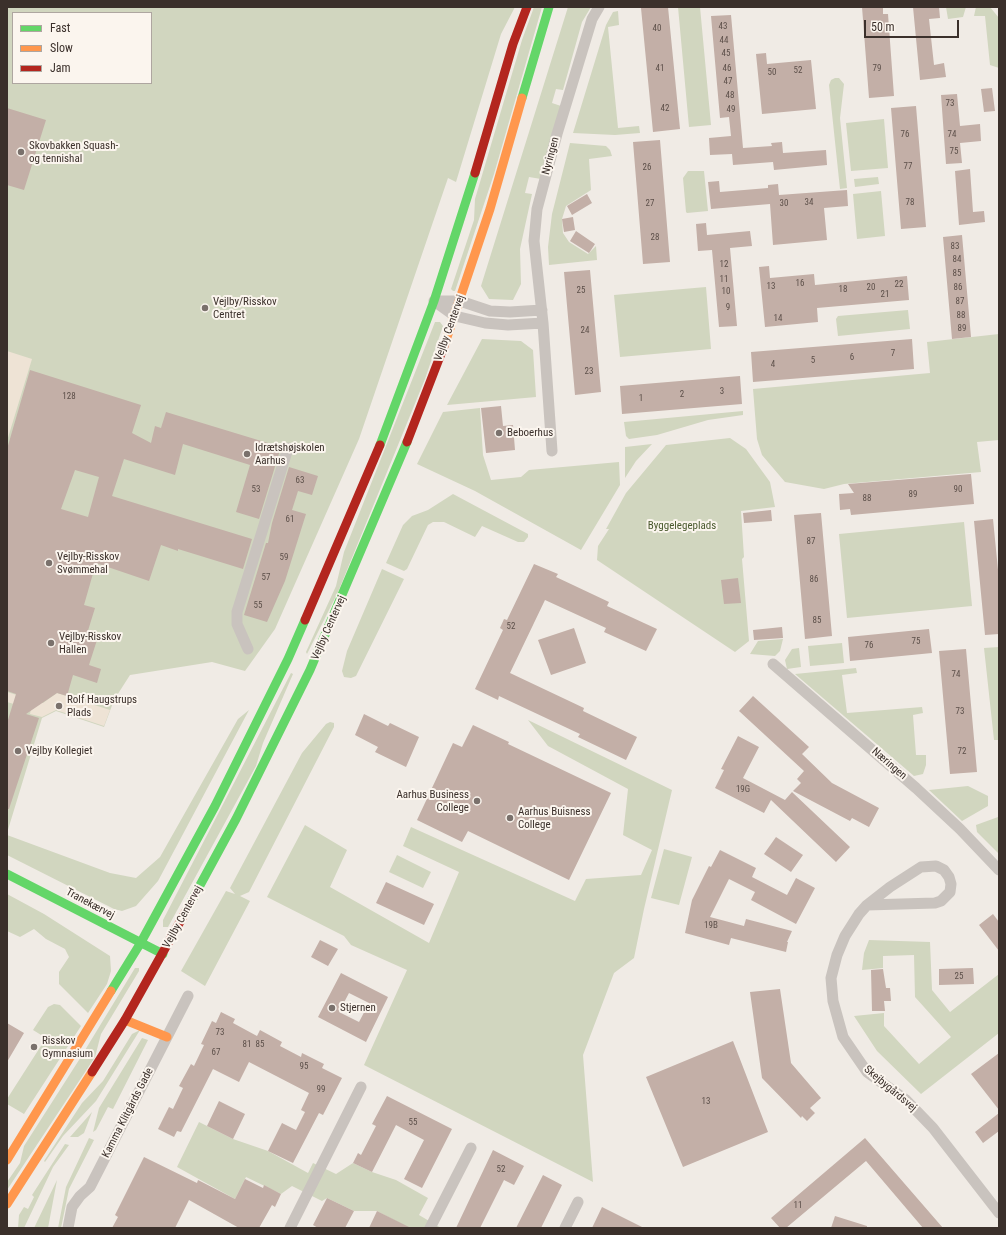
<!DOCTYPE html>
<html>
<head>
<meta charset="utf-8">
<style>
	body { margin:0 }
	#map { position:relative; width:1006px; height:1235px; overflow:hidden; background:#f0ebe5; font-family:"Roboto Condensed",sans-serif }
	canvas { display:block }
	.frame { position:absolute; inset:0; border:8px solid #3b302b; pointer-events:none }
	.legend { position:absolute; left:12px; top:12px; width:140px; height:72px; box-sizing:border-box; background:#fbf5ee; border:1px solid #aea6a0; margin:0; padding:5px 7px; list-style:none; font-size:12px; color:#3b302b }
	.legend li { display:flex; align-items:center; gap:8px; height:20px }
	.legend b { width:20px; border:1px solid #aea6a0 }
	.scale { position:absolute; left:864px; top:20px; width:95px; height:18px; box-sizing:border-box; border:2px solid #3b302b; border-top:0; padding-left:5px; font-size:12px; line-height:14px; white-space:nowrap; color:#3b302b; -webkit-text-stroke:3px #fbf5ee; paint-order:stroke }
</style>
</head>
<body>
<div id="map">
<canvas width="1006" height="1235"></canvas>
<div class="frame"></div>
<ul class="legend">
<li><b style="height:5px;background:#63d668"></b>Fast</li>
<li><b style="height:5px;background:#ff974d"></b>Slow</li>
<li><b style="height:5px;background:#b3261e"></b>Jam</li>
</ul>
<div class="scale">50 m</div>
</div>
<script>
const c = document.querySelector('canvas').getContext('2d');
c.lineJoin = 'round';
function fill(path, color) { c.fillStyle = color; c.fill(path, 'evenodd'); }
const poly = rows => new Path2D(rows.map(r => 'M' + r).join(''));
function stroke(path, color, width, dash) { c.strokeStyle = color; c.lineWidth = width; c.lineCap = dash ? 'butt' : 'round'; c.setLineDash(dash || []); c.stroke(path); }
function write(font, color, halo, rows, align = 'center') {
  c.font = font + ' "Roboto Condensed",sans-serif'; c.lineWidth = 4; c.setLineDash([]); c.textBaseline = 'middle'; c.strokeStyle = halo; c.fillStyle = color; for (const [text, x, y, turn = 0] of rows) {
    c.save(); c.translate(x, y); c.rotate((+turn || 0) * Math.PI / 180); c.textAlign = isNaN(turn) ? turn : align; if (halo) c.strokeText(text, 0, 0); c.fillText(text, 0, 0); c.restore();
  }
}
const green = poly([
	[7,7,515,7,501,34,456,182,448,178,359,439,275,629,245,671,212,662,130,675,114,700,104,727,56,711,42,718,7,833],
	[13,13,151,13,151,83,13,83],
	[534,7,542,7,494,174,455,291,453,291,451,289,474,220,475,199,522,40],
	[568,7,591,7,582,22,563,90,556,89,552,103,561,106,541,179,529,177,525,193,532,194,520,249,521,284,513,300,489,299,481,286],
	[678,7,700,7,711,125,689,127],
	[946,7,966,7,963,17,948,19],
	[976,7,990,7,999,18,999,68,990,65,985,16,974,16],
	[618,11,619,25,608,27,618,128,639,126,640,133,615,135,573,133,606,25,613,12],
	[835,78,839,78,844,84,840,118,847,188,840,189,829,85,831,80],
	[884,119,888,168,851,171,846,123],
	[570,143,606,146,610,150,612,156,589,159,591,190,566,206,562,219,563,233,569,242,588,254,596,246,597,260,549,265,548,247,552,214],
	[688,171,704,171,708,211,687,213,686,212,683,178],
	[878,177,879,184,855,187,854,179],
	[881,191,885,236,857,239,853,194],
	[706,287,711,349,620,357,614,295],
	[908,310,910,329,838,336,836,319,838,316],
	[435,322,440,322,443,326,425,379,338,592,307,654,306,652,336,586,344,552],
	[999,334,999,440,977,442,981,472,844,484,824,489,785,482,762,455,757,439,753,389,930,373,927,342],
	[482,339,521,341,533,350,536,397,447,405],
	[480,408,483,455,491,480,521,477,529,470,619,462,620,485,581,550,475,491,417,464,443,412],
	[743,411,743,415,708,420,657,435,629,439,626,436,624,422],
	[730,438,746,449,770,482,775,507,741,511,744,557,742,559,749,641,735,652,597,560,598,546,609,529,606,529,626,493,666,445],
	[652,444,636,461,625,478,625,447],
	[453,494,528,534,528,537,524,542,518,542,482,526,475,537,444,522,433,522,428,525,407,569,404,571,386,563,403,525,412,516,428,510],
	[964,522,972,606,847,618,839,534],
	[382,569,404,579,356,676,351,678,344,677,342,671,347,651],
	[783,639,780,651,775,656,750,654,758,641],
	[842,643,844,663,810,666,808,646],
	[999,647,999,740,994,740,984,648],
	[799,648,801,667,787,669,785,660,792,649],
	[856,668,857,673,842,675,847,713,922,707,923,713,913,715,916,755,926,755,926,765,923,774,914,776,795,674],
	[291,673,293,674,263,743,256,766,168,927,163,927,163,920],
	[249,710,158,881,136,906,122,911,114,909,7,855,7,835,110,873,136,878,160,857,238,719],
	[528,720,672,790,644,909,634,958,614,973,583,1055,593,1182,364,1065,407,970,351,945,344,936,267,897,305,825,347,850,330,887,429,943,459,872,403,846,411,827,575,901,586,879,641,875,652,850,623,835,628,789,548,746],
	[330,722,334,723,334,727,249,892,240,896,250,901,205,986,181,971,226,891,235,894,230,888,302,753,326,724],
	[968,786,988,796,988,806,962,821,929,790],
	[998,817,999,828,999,854,977,832,976,825],
	[664,849,692,857,679,905,651,898],
	[397,855,431,872,423,888,389,872],
	[7,894,44,914,110,956,111,971,107,984,88,1013,59,984,59,972,69,957,65,949,46,939,34,929,20,937,7,931],
	[869,940,930,942,932,990,950,1012,999,974,999,1033,921,1094,877,1051,854,1016,884,1013,884,1026,919,1064,951,1037,915,997,914,955,883,956,883,968,862,970,864,953],
	[135,968,139,968,139,971,101,1034,95,1057,7,1190,7,1182,20,1163,24,1146,79,1060],
	[54,1004,60,1005,81,1026,24,1114,7,1104,7,1099,46,1038,33,1030,48,1007],
	[140,1030,96,1101,63,1136,45,1162,44,1161,82,1103,103,1081,132,1034],
	[142,1038,148,1040,113,1109,108,1107,96,1130,93,1132,99,1108],
	[92,1112,84,1133,78,1137,70,1137],
	[199,1122,233,1139,268,1151,308,1173,313,1163,336,1174,353,1163,372,1172,396,1180,428,1198,419,1215,441,1228,409,1228,377,1211,354,1211,327,1198,322,1201,292,1186,281,1194,246,1177,235,1199,177,1167],
	[89,1138,94,1140,69,1189,61,1228,58,1228,66,1187],
	[65,1144,69,1145,53,1167,24,1228,18,1228,19,1215,24,1207,28,1209,34,1197,32,1195],
	[57,1180,48,1228,34,1228,35,1226]
]);
const plaza = poly([
	[7,351,32,359,7,441],
	[7,692,43,703,57,693,110,710,104,726,56,710,42,717,30,714,31,709,7,702]
]);
const building = poly([
	[668,7,680,129,653,132,641,8],
	[862,7,883,7,883,14,888,14,894,96,869,98],
	[913,7,939,7,940,18,929,19,934,65,944,63,946,77,920,80],
	[731,15,743,148,772,146,771,143,782,142,783,153,826,150,827,165,774,170,773,162,733,165,732,154,710,155,709,138,731,136,729,117,720,118,711,16],
	[766,53,767,64,811,60,816,109,762,114,756,54],
	[992,88,995,111,984,112,981,89],
	[957,94,960,126,980,124,981,141,960,143,962,163,946,164,941,95],
	[916,106,926,227,901,229,891,108],
	[7,108,46,120,24,190,7,185],
	[660,140,670,262,643,264,633,142],
	[970,169,973,212,984,211,985,222,959,225,955,171],
	[719,181,720,192,768,188,768,185,778,184,779,195,847,190,848,206,824,208,827,240,773,245,770,204,711,209,708,182],
	[587,194,592,203,572,215,567,206],
	[573,217,575,230,564,232,562,219],
	[706,223,707,235,750,231,752,246,730,248,737,326,719,327,712,250,698,251,696,224],
	[576,231,595,244,589,253,570,241],
	[962,235,971,337,952,339,943,237],
	[769,266,770,278,814,274,815,285,907,276,909,300,817,308,818,322,765,327,759,267],
	[590,270,601,392,575,395,564,272],
	[912,339,914,369,753,382,751,352],
	[30,370,141,405,132,433,151,443,155,426,161,428,166,412,281,447,259,519,236,512,250,465,183,444,175,475,124,459,112,496,252,539,243,569,178,549,178,551,161,545,149,581,96,563,84,605,95,608,86,637,97,640,89,665,101,669,97,683,73,675,67,696,57,693,26,714,39,718,9,809,7,809,7,723,16,694,7,691,7,449],
	[75,470,99,477,88,517,61,509],
	[740,376,742,404,622,414,620,386],
	[501,406,503,426,513,425,515,450,486,453,481,408],
	[289,467,318,476,312,495,298,491,292,510,306,514,285,581,267,622,244,615,266,543,268,543,272,523],
	[971,474,974,504,851,515,850,509,840,510,839,494,854,493,848,484],
	[771,510,772,521,744,523,743,513],
	[821,513,832,636,805,639,794,515],
	[993,519,999,580,999,634,985,635,974,521],
	[534,564,558,574,556,577,609,602,607,606,657,629,646,651,604,632,606,628,545,600,510,673,584,708,583,711,637,737,626,760,578,737,580,734,499,696,498,700,475,689,503,630,500,628,504,619,507,620],
	[738,578,741,603,724,604,721,580],
	[782,627,783,638,754,640,753,630],
	[574,628,586,663,551,675,538,640],
	[929,629,932,653,850,661,848,637],
	[966,649,977,772,950,774,939,651],
	[753,696,809,747,802,754,832,783,879,808,869,827,852,818,850,821,793,791,801,783,797,779,804,771,739,711],
	[364,714,388,726,390,723,419,737,406,767,375,752,378,747,355,735],
	[473,725,509,742,508,744,611,793,569,880,468,831,462,842,417,820,453,743,462,747],
	[738,736,759,747,743,778,785,800,792,792,850,847,836,862,771,800,764,813,715,788,724,770,721,769],
	[776,837,803,855,791,872,764,854],
	[720,850,756,868,752,877,787,895,796,878,815,888,796,924,751,900,755,892,729,879,710,917,744,926,746,919,792,931,787,942,788,942,786,952,731,938,729,945,685,933,692,900,709,866,711,867],
	[386,882,434,904,424,925,376,903],
	[993,914,999,922,999,951,979,925],
	[320,940,338,949,328,966,311,957],
	[973,968,974,984,939,985,939,969],
	[883,969,886,988,890,988,891,1001,884,1001,885,1011,872,1011,871,970],
	[341,973,388,997,366,1042,318,1017],
	[349,993,369,1003,359,1022,339,1012],
	[780,989,791,1063,821,1098,810,1108,815,1113,807,1121,802,1116,801,1118,762,1078,750,992],
	[221,1012,235,1019,233,1023,257,1036,260,1030,282,1042,280,1046,301,1057,302,1053,324,1064,322,1068,342,1078,323,1115,319,1113,293,1163,268,1151,282,1123,296,1130,305,1112,301,1110,309,1093,249,1062,239,1082,213,1069,181,1132,177,1131,174,1137,158,1129,169,1107,173,1109,183,1088,179,1086,191,1064,194,1066,204,1045,201,1044,212,1021,216,1023],
	[7,1023,24,1033,7,1062],
	[733,1041,768,1132,683,1167,646,1077],
	[999,1053,999,1110,971,1074],
	[387,1096,452,1129,422,1188,404,1179,424,1140,396,1125,372,1172,353,1163,358,1153,361,1155,376,1126,372,1124],
	[219,1101,245,1114,233,1139,207,1126],
	[999,1113,999,1131,983,1143,975,1132],
	[865,1138,943,1228,923,1228,866,1161,786,1228,780,1228,771,1218],
	[493,1150,524,1166,514,1185,504,1180,480,1228,456,1228],
	[144,1157,197,1183,198,1180,235,1199,245,1179,263,1188,264,1185,281,1194,275,1207,272,1205,259,1228,239,1228,189,1200,175,1228,112,1228,118,1217,115,1215],
	[543,1175,562,1185,541,1228,516,1228],
	[327,1198,354,1211,345,1228,318,1228,313,1225],
	[602,1207,644,1228,592,1228],
	[377,1211,411,1228,369,1228],
	[835,1216,867,1226,867,1228,831,1228]
]);
const street = poly([
	[434,301,455,316,485,323,508,325,543,323],
	[434,301,460,301,490,311,510,312,542,310],
	[552,451,543,323,534,241,537,209,557,134,592,19,599,7],
	[248,649,237,624,237,612,288,448],
	[773,664,916,788,960,829,999,870],
	[867,905,935,903,941,901,950,892,951,884,949,877,944,870,936,866,921,867,890,887,867,905,859,914,845,936,837,955,831,978,833,1001,843,1037,867,1072,906,1100,933,1128,999,1213],
	[68,1228,72,1207,80,1196,90,1187,188,996],
	[290,1228,361,1087],
	[430,1228,471,1148],
	[565,1228,578,1202]
]);
const fast = poly([
	[522,98,549,7],
	[380,445,434,301,475,173],
	[7,874,163,954],
	[186,911,236,819,310,670,407,442],
	[111,991,140,944,215,806,288,659,305,620]
]);
const slow = poly([
	[444,346,490,209,522,98],
	[125,1020,167,1037],
	[7,1160,111,991],
	[7,1204,92,1072]
]);
const jam = poly([
	[475,173,513,44,527,7],
	[407,442,444,346],
	[305,620,380,445],
	[92,1072,125,1020,186,911]
]);
const markers = [
	[21,152,4,"#7a716c"],
	[205,308,4,"#7a716c"],
	[499,433,4,"#7a716c"],
	[247,454,4,"#7a716c"],
	[49,563,4,"#7a716c"],
	[51,643,4,"#7a716c"],
	[59,706,4,"#7a716c"],
	[18,751,4,"#7a716c"],
	[477,801,4,"#7a716c"],
	[510,818,4,"#7a716c"],
	[332,1008,4,"#7a716c"],
	[34,1047,4,"#7a716c"]
];
const numberNames = [
	["43",723,27],
	["40",657,29],
	["44",724,41],
	["45",726,54],
	["41",660,69],
	["46",727,69],
	["79",877,69],
	["52",798,71],
	["50",772,73],
	["47",728,82],
	["48",730,96],
	["73",950,104],
	["42",665,109],
	["49",731,110],
	["76",905,135],
	["74",952,135],
	["75",954,152],
	["77",908,167],
	["26",647,168],
	["34",809,203],
	["78",910,203],
	["27",650,204],
	["30",784,204],
	["28",655,238],
	["83",955,247],
	["84",957,260],
	["12",724,265],
	["85",957,274],
	["11",724,280],
	["16",800,284],
	["22",899,285],
	["13",771,287],
	["20",871,288],
	["86",958,288],
	["18",843,290],
	["25",581,291],
	["10",726,292],
	["21",885,295],
	["87",960,302],
	["9",728,308],
	["88",961,316],
	["14",778,319],
	["89",962,329],
	["24",585,331],
	["7",893,354],
	["6",852,358],
	["5",813,361],
	["4",773,365],
	["23",589,372],
	["3",722,392],
	["2",682,395],
	["128",69,397],
	["1",641,399],
	["63",300,481],
	["53",256,490],
	["90",958,490],
	["89",913,495],
	["88",867,499],
	["61",290,520],
	["87",811,542],
	["59",284,558],
	["57",266,578],
	["86",814,580],
	["55",258,606],
	["85",817,621],
	["52",511,627],
	["75",916,642],
	["76",869,646],
	["74",956,675],
	["73",960,712],
	["72",962,752],
	["19G",743,790],
	["19B",711,926],
	["25",959,977],
	["73",220,1033],
	["81",247,1045],
	["85",260,1045],
	["67",216,1053],
	["95",304,1067],
	["99",321,1090],
	["13",706,1102],
	["55",413,1123],
	["52",501,1170],
	["11",798,1206]
];
const poiNames = [
	["Skovbakken Squash-",29,146],
	["og tennishal",29,159],
	["Vejlby/Risskov",213,302],
	["Centret",213,315],
	["Beboerhus",507,433],
	["Idrætshøjskolen",255,448],
	["Aarhus",255,461],
	["Vejlby-Risskov",57,557],
	["Svømmehal",57,570],
	["Vejlby-Risskov",59,637],
	["Hallen",59,650],
	["Rolf Haugstrups",67,700],
	["Plads",67,713],
	["Vejlby Kollegiet",26,751],
	["Aarhus Business",469,795,"right"],
	["College",469,808,"right"],
	["Aarhus Buisness",518,812],
	["College",518,825],
	["Stjernen",340,1008],
	["Risskov",42,1041],
	["Gymnasium",42,1054]
];
const streetNames = [
	["Nyringen",551,156,-75],
	["Vejlby Centervej",450,328,-70],
	["Vejlby Centervej",329,628,-66],
	["Næringen",889,764,41],
	["Tranekærvej",90,904,28],
	["Vejlby Centervej",183,917,-61],
	["Skejbygårdsvej",890,1089,40],
	["Kamma Klitgårds Gade",128,1113,-63]
];
const parkNames = [
	["Byggelegeplads",682,526]
];
fill(green, '#d1d6bf');
fill(plaza, '#eee3d5');
fill(building, '#c3afa7');
stroke(street, '#c9c3be', 11);
stroke(fast, '#63d668', 9);
stroke(slow, '#ff974d', 9);
stroke(jam, '#b3261e', 9);
for (const [x, y, r, color] of markers) { const dot = new Path2D(); dot.arc(x, y, r, 0, 2 * Math.PI); c.fillStyle = color; c.fill(dot); stroke(dot, '#fbf5ee', 1.5); }
write('9px', '#5d504a', null, numberNames);
write('11px', '#3b302b', '#fbf5ee', poiNames, 'left');
write('11px', '#3b302b', '#fbf5ee', streetNames);
write('11px', '#4a5a2e', '#fbf5ee', parkNames);
</script>
</body>
</html>
